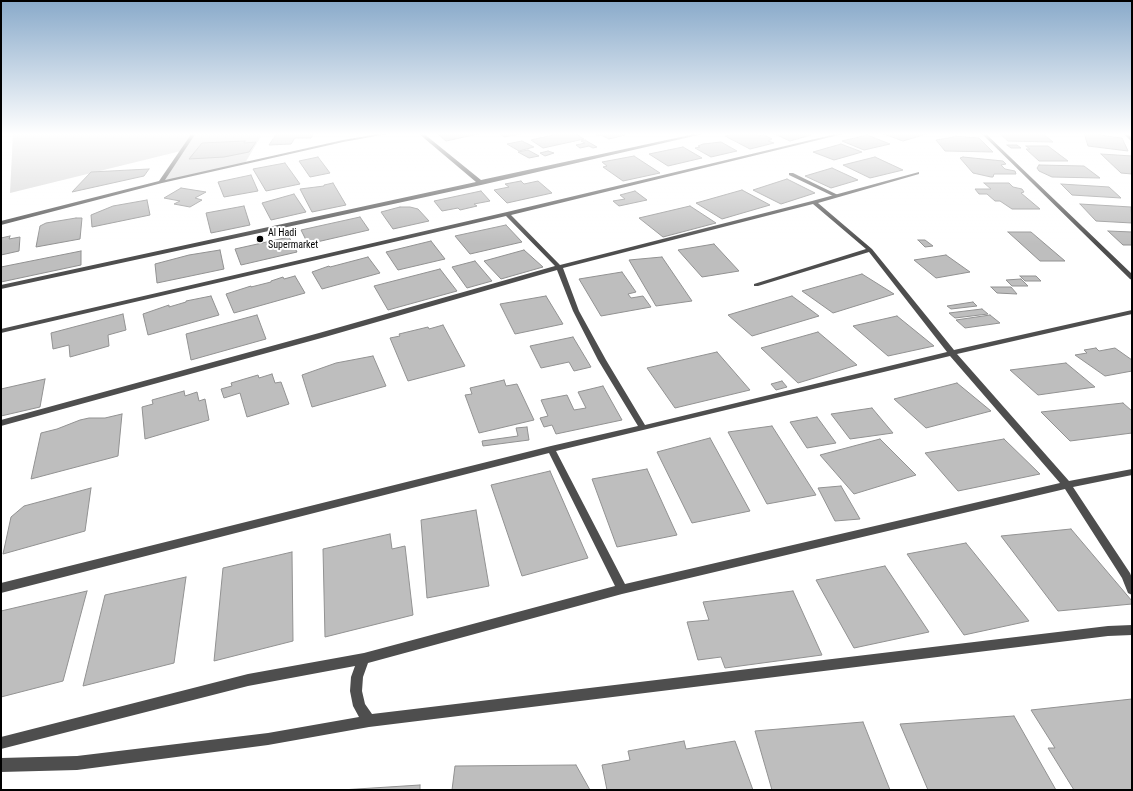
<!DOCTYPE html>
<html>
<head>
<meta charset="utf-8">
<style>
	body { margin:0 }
	#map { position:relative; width:1133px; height:791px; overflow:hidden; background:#fff; font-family:"Roboto Condensed",sans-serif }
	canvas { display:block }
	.frame { position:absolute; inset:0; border:2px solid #000; pointer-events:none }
</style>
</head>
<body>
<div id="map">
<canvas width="1133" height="791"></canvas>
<div class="frame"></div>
</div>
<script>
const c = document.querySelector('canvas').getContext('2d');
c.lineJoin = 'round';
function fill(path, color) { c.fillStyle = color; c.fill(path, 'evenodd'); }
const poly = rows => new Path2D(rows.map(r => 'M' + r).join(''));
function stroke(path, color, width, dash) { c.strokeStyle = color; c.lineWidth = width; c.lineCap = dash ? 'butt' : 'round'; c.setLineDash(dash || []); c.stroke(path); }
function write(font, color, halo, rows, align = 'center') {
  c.font = font + ' "Roboto Condensed",sans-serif'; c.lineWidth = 4; c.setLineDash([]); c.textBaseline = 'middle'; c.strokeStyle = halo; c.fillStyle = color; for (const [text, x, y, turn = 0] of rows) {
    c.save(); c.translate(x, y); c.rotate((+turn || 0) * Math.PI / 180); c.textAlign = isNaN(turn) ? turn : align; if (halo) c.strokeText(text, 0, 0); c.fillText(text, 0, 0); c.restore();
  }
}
const green = poly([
	[13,133,263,133,245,163,161,182,181,151,10,193]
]);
const building = poly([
	[277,133,314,133,311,138,295,138,291,144,269,145,277,133],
	[439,133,483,133,446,141,438,134,439,133],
	[499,133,525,133,504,137,499,133],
	[562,133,574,133,584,139,543,148,531,140,562,133],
	[596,133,621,133,625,135,609,139,603,136,596,135,596,133],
	[743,133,752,133,759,136,764,135,772,139,768,141,774,143,750,149,725,136,743,133],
	[772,133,805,133,811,135,790,141,772,133],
	[881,133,930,133,903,141,881,133],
	[999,133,1042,133,1053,142,1008,141,999,133],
	[1084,133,1122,138,1128,151,1088,146,1084,133],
	[867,135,890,144,864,150,842,141,867,135],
	[953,136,979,138,993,152,945,151,936,140,954,137,953,136],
	[585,140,597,147,593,148,589,146,580,148,576,145,585,143,581,141,585,140],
	[245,141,244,143,256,142,249,152,224,157,189,159,202,143,245,141],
	[522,141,534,147,519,151,507,144,522,141],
	[721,142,737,151,711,157,695,148,700,147,698,146,703,144,721,142],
	[841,144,862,152,834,160,813,152,841,144],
	[1007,145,1017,145,1021,148,1011,148,1007,145],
	[1026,146,1048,146,1068,161,1039,161,1026,149,1030,149,1026,146],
	[683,147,702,158,668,166,649,154,683,147],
	[528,150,539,156,529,158,518,152,528,150],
	[548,151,554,153,545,156,540,153,548,151],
	[1101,154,1132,156,1132,174,1121,173,1101,154],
	[634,156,660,173,623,181,603,167,607,166,602,162,634,156],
	[318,157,330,173,310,177,299,161,318,157],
	[875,157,903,170,870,178,843,165,875,157],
	[963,157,1003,161,1006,164,1001,165,1005,169,1015,171,1016,174,994,174,993,177,991,177,973,173,960,158,963,157],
	[285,163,300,184,266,191,253,169,285,163],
	[1039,165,1084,166,1100,178,1052,177,1039,171,1037,168,1039,165],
	[832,168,858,180,831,188,805,176,832,168],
	[149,169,144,176,72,192,91,172,149,169],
	[251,175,258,191,224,197,218,182,251,175],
	[787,179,815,193,781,204,753,190,787,179],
	[521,181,524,184,538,181,552,193,507,203,494,190,509,187,505,184,521,181],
	[333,183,346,205,312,212,300,189,324,186,324,185,333,183],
	[984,183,1009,183,1013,187,1022,189,1024,192,1021,193,1040,209,1012,209,1000,201,995,201,987,194,979,194,975,189,991,189,984,183],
	[1061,184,1109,187,1121,198,1072,195,1061,184],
	[181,188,206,192,195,198,202,200,190,207,174,204,180,201,164,198,181,188],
	[742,190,770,205,722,219,696,203,742,190],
	[481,191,490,201,474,204,477,206,460,210,458,208,442,211,434,201,481,191],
	[635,191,647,200,619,206,613,201,625,199,620,195,635,191],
	[294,194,306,212,271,220,262,203,294,194],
	[147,200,150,215,92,227,91,215,113,206,147,200],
	[1080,204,1131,207,1132,223,1096,221,1080,204],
	[244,206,250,225,211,233,206,213,244,206],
	[690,206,716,223,663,237,639,218,690,206],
	[400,207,410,207,418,209,429,221,393,229,381,212,400,207],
	[360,217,369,230,308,244,301,230,360,217],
	[76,218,82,218,80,239,36,247,40,226,46,223,76,218],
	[506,225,522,242,470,254,455,236,506,225],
	[1108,231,1132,232,1132,245,1123,245,1108,231],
	[1008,232,1031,232,1065,261,1040,261,1008,232],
	[10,236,9,239,20,237,19,251,1,255,1,238,10,236],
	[289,237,297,252,241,265,235,249,289,237],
	[918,240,925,240,933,246,925,247,918,240],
	[431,241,445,259,398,270,386,252,431,241],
	[714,244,739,271,702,277,678,250,714,244],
	[220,250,224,269,157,283,155,264,189,255,220,250],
	[524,250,543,267,501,279,484,261,524,250],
	[81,251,81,265,1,282,1,267,81,251],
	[946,255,970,272,936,278,914,260,946,255],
	[368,257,380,273,322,289,312,272,329,266,330,267,368,257],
	[662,257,692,301,656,306,629,260,662,257],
	[475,261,492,281,467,288,452,267,475,261],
	[440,269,457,291,388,310,374,286,440,269],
	[622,272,636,292,628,294,631,298,643,296,651,307,601,316,579,279,622,272],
	[862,274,894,294,833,313,802,291,862,274],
	[295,276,305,293,234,313,226,294,251,286,251,287,271,282,271,281,283,277,284,279,295,276],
	[1020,276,1036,276,1041,281,1025,281,1020,276],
	[1021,279,1028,286,1012,286,1006,280,1021,279],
	[991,287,1011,287,1017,294,997,293,991,287],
	[211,296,219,315,148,335,143,314,169,305,169,307,186,302,186,301,211,296],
	[546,296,563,324,515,334,500,304,546,296],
	[792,296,819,316,752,336,728,315,792,296],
	[973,302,977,306,951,309,947,306,973,302],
	[982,309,988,314,955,318,949,313,982,309],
	[123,314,126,330,108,335,109,346,70,357,69,345,53,349,51,333,123,314],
	[257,315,266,339,191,360,186,334,257,315],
	[990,315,1000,323,965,328,956,320,990,315],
	[897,316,934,346,888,356,853,326,897,316],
	[443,325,465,366,408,381,390,338,400,336,399,334,428,327,429,329,443,325],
	[818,332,857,365,798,383,761,348,818,332],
	[573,337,591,367,574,371,569,362,541,368,530,346,573,337],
	[1096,348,1099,351,1115,348,1132,360,1132,371,1105,376,1075,355,1087,353,1084,350,1096,348],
	[717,352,750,390,675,408,647,368,717,352],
	[373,356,386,386,312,407,302,375,336,363,373,356],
	[1066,363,1095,387,1038,395,1010,370,1066,363],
	[272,374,275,383,281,382,289,404,247,417,240,393,224,398,221,389,232,386,231,383,258,375,259,378,272,374],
	[45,379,40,407,1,416,1,389,45,379],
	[504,380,506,386,517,384,534,420,479,433,465,395,472,394,470,388,504,380],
	[782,381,787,387,776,390,771,384,782,381],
	[957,383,991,411,926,428,894,399,957,383],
	[603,386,622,420,556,434,552,425,544,427,540,418,548,416,541,400,567,395,574,410,586,408,578,392,603,386],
	[184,391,185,396,197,392,199,401,205,399,209,420,145,439,142,407,153,404,152,400,184,391],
	[1123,403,1132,411,1132,433,1070,441,1041,412,1123,403],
	[872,408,893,433,850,439,831,414,872,408],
	[122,414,118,456,31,479,41,433,57,429,80,420,89,418,105,418,122,414],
	[817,417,836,443,807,448,790,422,817,417],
	[772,426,816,495,767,504,728,432,772,426],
	[527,427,529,440,483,446,482,441,518,436,516,428,527,427],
	[710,438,750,511,692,523,657,452,710,438],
	[880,439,916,475,854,494,820,455,880,439],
	[1004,439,1040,474,958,491,925,453,1004,439],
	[647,469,677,535,617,547,592,479,647,469],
	[550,471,588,558,522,576,491,485,550,471],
	[841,486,860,519,835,521,818,488,841,486],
	[91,488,85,531,3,554,11,517,24,506,91,488],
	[476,510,489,586,427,598,421,520,476,510],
	[1071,529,1132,601,1132,604,1058,611,1001,536,1071,529],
	[390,534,392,549,405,546,413,615,325,637,323,549,390,534],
	[966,543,1029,621,964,635,907,554,966,543],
	[292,552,293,641,214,661,223,568,292,552],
	[885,566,929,632,854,648,816,580,885,566],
	[186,577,174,663,83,686,105,595,186,577],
	[87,591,63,681,1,697,1,611,87,591],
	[793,591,822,655,725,668,721,657,698,660,687,622,709,620,703,602,793,591],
	[1132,699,1132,790,1074,790,1048,748,1055,748,1031,710,1132,699],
	[1014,716,1056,790,928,790,900,724,1014,716],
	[863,722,890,790,772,790,755,731,863,722],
	[684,741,686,749,735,741,753,790,607,790,602,765,630,760,628,751,684,741],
	[576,765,590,790,452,790,455,766,576,765],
	[420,785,420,790,341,790,420,785]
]);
const service = poly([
	[789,173,793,173,840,196,835,197,789,175,789,173]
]);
const minor = poly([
	[192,133,196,133,165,180,343,140,384,133,393,133,343,142,162,183,1,225,1,221,159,181,192,133],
	[418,133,423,133,481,180,699,133,707,133,481,185,1,289,1,285,476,182,418,133],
	[840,133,847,133,511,215,560,265,812,201,919,172,919,174,818,203,872,249,954,350,1132,310,1132,314,957,354,1069,481,1132,469,1132,475,1073,487,1130,573,1132,578,1132,595,1128,593,1122,578,1065,489,622,594,368,663,363,677,362,691,365,704,372,714,1108,626,1132,625,1132,635,1108,636,369,727,268,745,77,770,1,772,1,758,77,756,268,733,359,717,353,706,350,691,351,677,355,666,248,686,1,749,1,737,248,674,364,653,615,586,549,453,1,593,1,583,551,446,638,426,598,360,573,311,557,270,325,337,1,426,1,420,319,333,555,266,506,216,1,333,1,329,507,212,840,133],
	[813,204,866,249,754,284,754,286,758,286,869,252,947,352,645,425,606,360,579,311,563,268,813,204],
	[950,356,1060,483,625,584,556,451,950,356],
	[981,133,985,133,1132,274,1132,280,1130,279,981,133],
	[1123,133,1127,133,1132,138,1132,142,1123,133]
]);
const markers = [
	[260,239,4,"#000"]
];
const farPoinames = [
	["Al Hadi",268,233],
	["Supermarket",268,245]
];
fill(green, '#d5d5d5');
fill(building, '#bebebe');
stroke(building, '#929292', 1);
fill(service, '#4e4e4e');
fill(minor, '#4e4e4e');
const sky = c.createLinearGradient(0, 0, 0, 244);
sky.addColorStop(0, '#89aaca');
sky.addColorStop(0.55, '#fff');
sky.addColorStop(1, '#ffffff00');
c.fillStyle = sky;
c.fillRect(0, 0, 1133, 244);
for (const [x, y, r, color] of markers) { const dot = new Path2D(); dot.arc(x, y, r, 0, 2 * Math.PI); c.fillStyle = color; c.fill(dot); stroke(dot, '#fff', 1.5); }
write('10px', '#000', '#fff', farPoinames, 'left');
</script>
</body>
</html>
